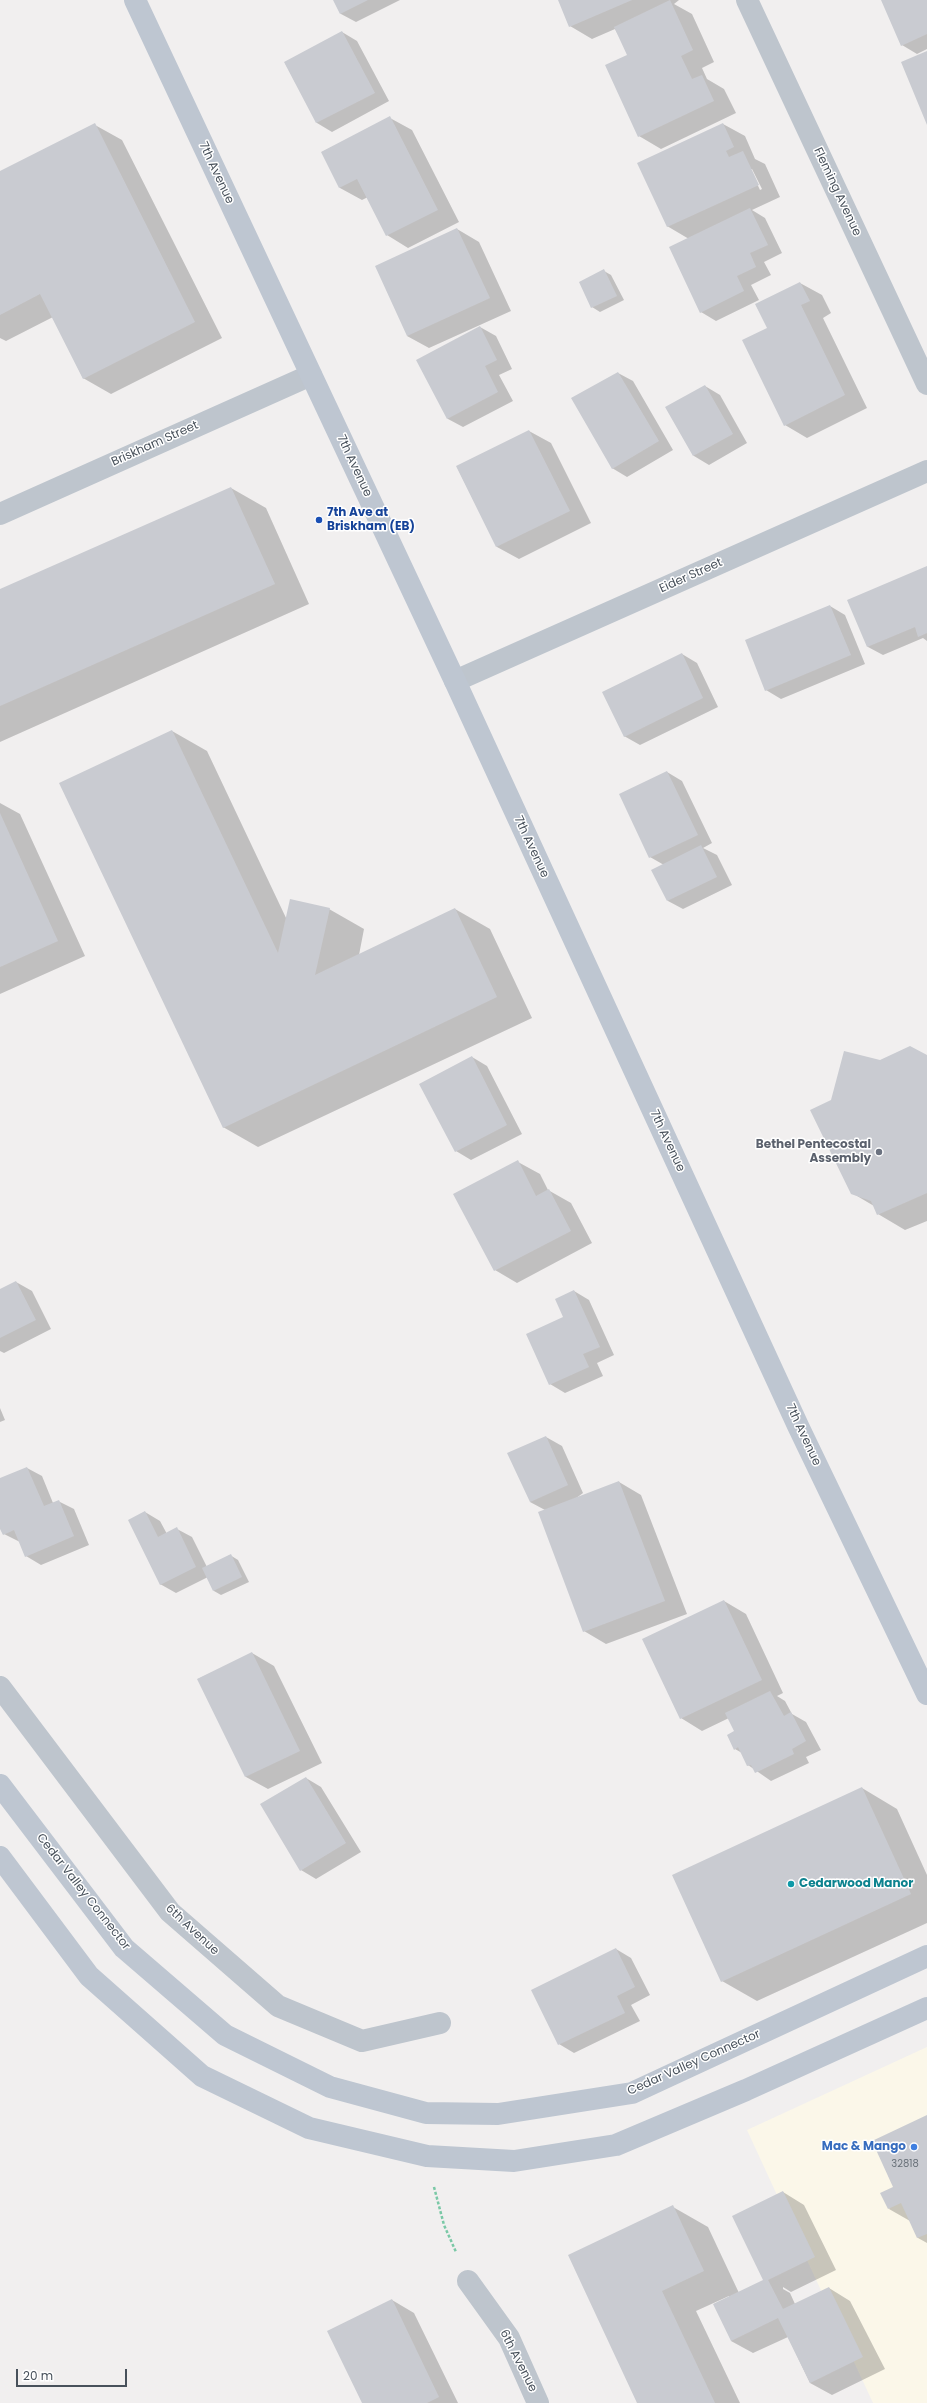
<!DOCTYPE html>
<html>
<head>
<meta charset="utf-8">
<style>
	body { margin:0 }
	#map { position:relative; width:927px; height:2403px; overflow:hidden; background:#f1efef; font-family:Poppins,sans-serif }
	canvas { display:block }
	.scale { position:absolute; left:16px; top:2369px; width:111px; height:18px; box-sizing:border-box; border:2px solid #48515b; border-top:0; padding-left:5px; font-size:12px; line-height:14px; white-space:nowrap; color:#48515b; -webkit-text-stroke:3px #fff; paint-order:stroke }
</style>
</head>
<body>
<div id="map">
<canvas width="927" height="2403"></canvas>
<div class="scale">20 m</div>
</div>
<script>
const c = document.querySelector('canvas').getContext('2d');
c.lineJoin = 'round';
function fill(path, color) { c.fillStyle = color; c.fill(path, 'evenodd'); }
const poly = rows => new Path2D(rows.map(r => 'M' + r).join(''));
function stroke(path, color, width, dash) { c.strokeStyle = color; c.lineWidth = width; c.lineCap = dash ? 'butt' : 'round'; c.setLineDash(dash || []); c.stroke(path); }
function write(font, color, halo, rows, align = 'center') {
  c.font = font + ' Poppins,sans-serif'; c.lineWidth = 3; c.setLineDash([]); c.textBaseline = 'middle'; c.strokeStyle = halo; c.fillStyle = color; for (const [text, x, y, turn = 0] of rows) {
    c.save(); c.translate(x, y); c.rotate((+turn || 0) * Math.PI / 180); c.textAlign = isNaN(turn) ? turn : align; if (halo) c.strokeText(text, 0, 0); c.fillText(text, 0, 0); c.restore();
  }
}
const commercial = poly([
	[927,2047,927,2403,873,2403,747,2130]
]);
const shadow = poly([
	[334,0,400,0,356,22,341,14],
	[559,0,679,0,674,4,692,14,714,62,702,68,707,79,724,89,736,113,661,149,639,136,629,55,615,29,592,39,570,26],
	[882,0,927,0,927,49,917,54,902,45],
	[342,32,357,41,389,101,332,132,317,123,285,63],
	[390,118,412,130,459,222,408,248,387,235,368,197,362,200,340,188,322,152],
	[723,124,745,136,755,159,765,164,780,197,752,210,765,218,782,253,764,262,771,275,751,285,759,300,716,321,701,312,689,239,667,226],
	[750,169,752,169,762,189,760,190],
	[95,125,122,140,222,338,111,394,83,378,53,317,6,341,0,338,0,172],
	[457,229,479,242,511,311,429,348,407,336],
	[604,271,611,275,624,300,600,312,592,307],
	[800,283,822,295,831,313,823,318,867,408,807,438,785,425,768,328,756,305],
	[480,327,496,336,512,369,499,375,513,401,463,427,448,419,418,360],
	[618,373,633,381,673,450,627,477,612,468],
	[705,386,720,395,747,443,709,465,694,456,667,407],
	[529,431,551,443,591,523,519,559,497,547,457,467],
	[231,488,266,508,309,604,0,742,0,590],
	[927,567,927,641,923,638,883,655,868,647,849,601],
	[830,606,845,615,865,664,781,699,766,690],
	[682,654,697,663,718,707,640,745,624,736],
	[172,731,207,751,287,920,329,909,364,929,359,955,455,909,490,929,532,1018,258,1147,223,1127],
	[667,772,682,781,712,843,703,848,717,855,732,885,683,909,668,901,664,865,650,857],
	[0,803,20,814,85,956,0,994],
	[927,1056,927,1221,905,1230,878,1214,874,1206,852,1193,832,1101,880,1061],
	[472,1057,487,1066,522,1134,471,1160,456,1151],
	[518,1162,540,1174,548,1190,571,1203,592,1243,517,1283,495,1270],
	[16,1282,32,1291,51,1329,4,1353,0,1351,0,1290],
	[574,1291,589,1300,614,1355,597,1363,603,1376,565,1393,550,1384,565,1317],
	[0,1408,5,1420,0,1422],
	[546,1437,562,1446,583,1493,575,1499,619,1482,641,1495,687,1614,606,1644,584,1631,545,1510,530,1502],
	[27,1468,42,1476,53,1503,58,1501,74,1509,89,1545,41,1565,26,1556,20,1542,4,1534,0,1526,0,1479],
	[145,1512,160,1521,167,1534,177,1529,192,1537,207,1567,230,1555,238,1560,249,1582,221,1595,214,1591,208,1577,176,1593,160,1584],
	[724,1601,746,1614,783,1693,777,1696,785,1701,792,1714,806,1722,821,1750,806,1757,809,1763,771,1781,748,1765,742,1753,735,1749,735,1732,729,1718,702,1731,681,1718],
	[252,1653,274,1666,322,1763,268,1789,246,1777,198,1679],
	[306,1778,321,1787,361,1852,316,1879,301,1870],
	[862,1788,897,1809,927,1875,927,1923,757,2001,722,1981],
	[616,1949,631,1958,650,1995,631,2005,640,2021,574,2053,559,2044],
	[927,2116,927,2243,918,2238,910,2221,889,2209],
	[783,2192,804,2205,836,2270,791,2292,783,2287,783,2289,790,2293,795,2304,829,2288,850,2301,885,2369,832,2395,810,2383,788,2337,753,2353,731,2341,729,2296,696,2311,740,2403,638,2403,673,2207,708,2227,739,2293,765,2280],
	[392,2300,414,2313,458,2403,363,2403]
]);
const building = poly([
	[333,0,368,0,340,14],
	[558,0,632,0,569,27],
	[670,0,693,50,681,56,692,79,702,75,714,101,638,137,605,65,627,55,614,27],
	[881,0,927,0,927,34,901,46],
	[342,31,375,93,316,123,284,62],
	[927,51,927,125,901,62],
	[390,116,438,210,386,236,357,179,339,188,321,152],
	[95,123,195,322,83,379,40,294,0,315,0,171],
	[723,123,734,147,726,151,729,157,743,151,759,185,667,227,637,163],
	[750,208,768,245,750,253,756,267,737,276,744,291,700,313,669,247],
	[457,228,490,298,407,336,375,266],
	[604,269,617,296,591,308,579,282],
	[800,282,810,301,801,305,845,395,784,426,742,340,767,328,755,304],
	[480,326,497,360,485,366,498,392,447,419,416,360],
	[618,372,659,441,612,469,571,398],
	[705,385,733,434,693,456,665,407],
	[529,430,570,511,496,547,456,466],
	[231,487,275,584,0,706,0,589],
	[927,566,927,633,918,637,915,627,867,647,847,600],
	[830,605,851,655,765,691,745,640],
	[682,653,703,698,624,737,602,692],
	[172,730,278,953,290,899,330,908,315,975,455,908,497,997,223,1128,59,783],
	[667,771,698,835,649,858,619,794],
	[0,813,58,941,0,967],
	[701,845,717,877,667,901,651,870],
	[910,1046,927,1055,927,1193,877,1215,871,1201,851,1194,810,1110,831,1100,844,1051,880,1060],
	[472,1056,507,1125,455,1152,419,1084],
	[518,1160,536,1196,549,1189,571,1231,494,1271,453,1194],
	[16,1281,36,1320,0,1338,0,1289],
	[574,1290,600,1347,583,1354,589,1367,549,1385,526,1334,563,1317,555,1299],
	[546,1436,568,1485,530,1502,507,1453],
	[27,1467,44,1506,59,1500,74,1536,25,1557,14,1530,3,1535,0,1529,0,1478],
	[619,1481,665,1601,583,1632,538,1512],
	[145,1511,158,1537,177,1527,196,1567,160,1585,128,1520],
	[231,1554,242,1577,213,1591,202,1568],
	[724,1600,762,1680,680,1719,642,1639],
	[252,1652,300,1751,245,1777,197,1679],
	[770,1691,784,1716,791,1712,806,1741,792,1749,794,1754,755,1773,751,1765,747,1766,738,1747,734,1750,727,1735,734,1731,725,1713],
	[306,1777,346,1843,300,1871,260,1804],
	[862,1787,911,1894,721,1982,672,1875],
	[616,1948,635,1987,617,1996,625,2013,558,2045,531,1990],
	[927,2115,927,2234,917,2238,901,2203,888,2209,880,2193,893,2187,872,2141],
	[783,2191,815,2257,768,2280,783,2309,829,2287,863,2357,810,2383,778,2318,731,2341,713,2304,763,2280,732,2216],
	[673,2205,704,2271,662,2291,715,2403,637,2403,568,2255],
	[392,2299,439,2397,427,2403,362,2403,327,2331]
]);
const path = poly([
	[434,2187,444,2225,456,2252]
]);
const street = poly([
	[747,0,927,384],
	[0,514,311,375],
	[455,681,927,471],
	[0,1687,170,1912,278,2006,362,2041,440,2023],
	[468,2281,509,2338,538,2403]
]);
const secondary = poly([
	[135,0,455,681,799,1428,927,1694],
	[0,1785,124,1948,225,2035,330,2087,426,2113,498,2114,632,2093,927,1956],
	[0,1857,89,1976,202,2076,309,2128,427,2156,514,2161,616,2145,746,2090,927,2008]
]);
const markers = [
	[319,520,4,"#1a4fb4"],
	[879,1152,4,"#6b7280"],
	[791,1884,4,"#0f9aa8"],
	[914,2147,4,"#3f7fe0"]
];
const numberNames = [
	["32818",905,2164]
];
const streetNames = [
	["7th Avenue",216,173,65],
	["Fleming Avenue",837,192,65],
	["Briskham Street",155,444,-24],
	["7th Avenue",354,466,65],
	["Eider Street",691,576,-24],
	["7th Avenue",531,847,65],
	["7th Avenue",667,1141,65],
	["7th Avenue",803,1435,65],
	["Cedar Valley Connector",83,1892,52],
	["6th Avenue",192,1930,43],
	["Cedar Valley Connector",694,2063,-24],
	["6th Avenue",518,2361,63]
];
const transitNames = [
	["7th Ave at",327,513],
	["Briskham (EB)",327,527]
];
const worshipNames = [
	["Bethel Pentecostal",871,1145],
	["Assembly",871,1159]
];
const cultureNames = [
	["Cedarwood Manor",799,1884]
];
const shopNames = [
	["Mac & Mango",906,2147]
];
fill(commercial, '#fbf7e9');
fill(shadow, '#0003');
fill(building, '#c9cbd1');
stroke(path, '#7ac8a6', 2.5, [3, 2]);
stroke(street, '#bec5cd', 22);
stroke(secondary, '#bec6d1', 22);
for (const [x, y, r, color] of markers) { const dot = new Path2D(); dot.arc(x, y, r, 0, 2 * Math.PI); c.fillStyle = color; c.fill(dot); stroke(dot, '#fff', 1.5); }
write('10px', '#687078', null, numberNames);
write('12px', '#48515b', '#fff', streetNames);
write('bold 12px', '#164399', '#fff', transitNames, 'left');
write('bold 12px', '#5b616d', '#fff', worshipNames, 'right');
write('bold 12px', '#0d838f', '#fff', cultureNames, 'left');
write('bold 12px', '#366cbe', '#fff', shopNames, 'right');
</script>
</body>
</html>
